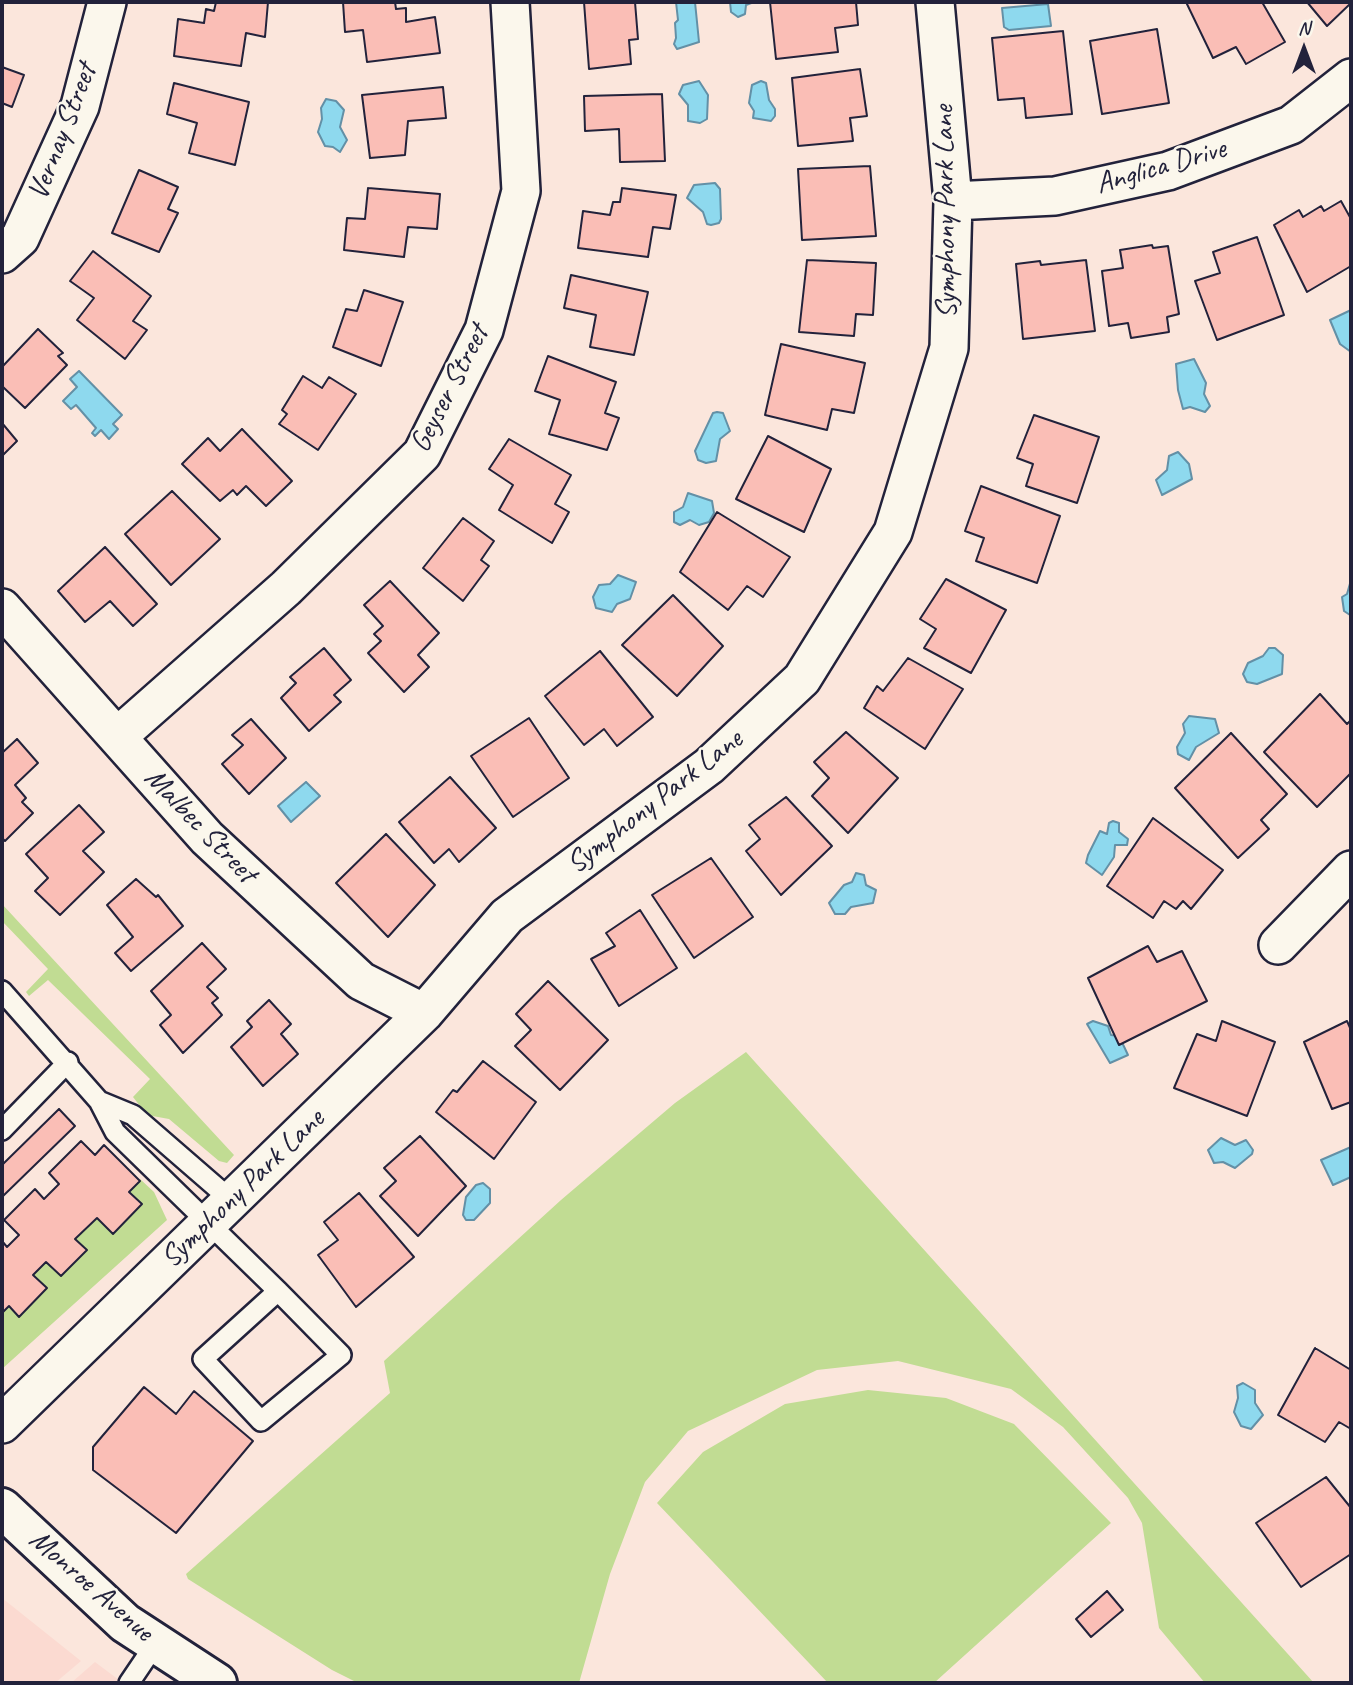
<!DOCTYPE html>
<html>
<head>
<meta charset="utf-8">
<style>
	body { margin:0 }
	#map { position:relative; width:1353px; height:1685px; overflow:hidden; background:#fbe6dc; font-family:Caveat,sans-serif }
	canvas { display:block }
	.frame { position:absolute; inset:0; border:4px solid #22223b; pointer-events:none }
	.north { position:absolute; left:1269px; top:14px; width:70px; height:70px; -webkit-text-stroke:5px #fbf7ec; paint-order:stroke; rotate:0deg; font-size:19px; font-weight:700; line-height:28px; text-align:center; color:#22223b }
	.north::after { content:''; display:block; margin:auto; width:24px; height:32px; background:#22223b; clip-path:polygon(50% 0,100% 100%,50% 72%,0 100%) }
</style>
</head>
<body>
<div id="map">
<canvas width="1353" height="1685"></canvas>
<div class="frame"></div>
<div class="north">N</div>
</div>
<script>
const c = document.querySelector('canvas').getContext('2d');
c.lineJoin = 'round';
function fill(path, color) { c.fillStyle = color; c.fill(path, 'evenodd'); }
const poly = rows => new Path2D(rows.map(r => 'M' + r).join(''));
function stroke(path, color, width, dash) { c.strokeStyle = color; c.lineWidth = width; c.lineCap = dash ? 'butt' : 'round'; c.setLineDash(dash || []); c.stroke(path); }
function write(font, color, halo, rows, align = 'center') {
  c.font = font + ' Caveat,sans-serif'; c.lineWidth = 5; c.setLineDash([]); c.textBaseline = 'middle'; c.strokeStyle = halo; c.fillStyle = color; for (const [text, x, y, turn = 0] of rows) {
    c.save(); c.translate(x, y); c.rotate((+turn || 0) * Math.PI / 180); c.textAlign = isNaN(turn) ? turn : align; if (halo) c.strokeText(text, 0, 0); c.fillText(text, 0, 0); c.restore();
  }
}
const built = poly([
	[2,1598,81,1661,55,1683,2,1683],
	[95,1662,123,1683,71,1683]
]);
const green = poly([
	[2,904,234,1155,227,1163,219,1161,169,1119,147,1115,133,1097,150,1079,48,980,29,996,26,992,48,969,2,921],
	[746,1052,1314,1683,1205,1683,1159,1628,1142,1523,1128,1498,1063,1427,1011,1389,898,1361,817,1370,688,1431,645,1482,610,1574,579,1683,358,1683,332,1670,188,1579,186,1574,390,1393,384,1361,561,1200,675,1103],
	[140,1179,154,1192,167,1220,2,1369,2,1313,9,1306,19,1316,47,1288,33,1275,46,1262,86,1250,75,1239,97,1218,113,1234,142,1205,128,1192],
	[868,1390,946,1398,1014,1424,1111,1523,934,1683,828,1683,657,1503,703,1452,785,1404]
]);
const water = poly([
	[676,2,695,2,699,42,677,49,674,44,676,38,675,23,678,20,676,2],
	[730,2,754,2,746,5,745,14,738,17,731,12,730,2],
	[1048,4,1051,26,1009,30,1004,27,1002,8,1048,4],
	[699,81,708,95,707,119,700,123,688,121,688,105,679,94,683,85,699,81],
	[761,81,766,83,769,100,775,109,775,116,771,121,753,118,754,111,749,103,752,85,761,81],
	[326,99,336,101,344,110,340,127,347,140,340,152,333,147,325,146,318,132,322,119,321,108,326,99],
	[715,183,720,189,721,219,719,223,711,225,707,224,703,212,687,198,694,185,715,183],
	[1351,310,1351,352,1340,344,1330,320,1351,310],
	[1194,359,1206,383,1204,394,1210,406,1205,412,1190,407,1183,409,1178,390,1176,364,1194,359],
	[79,371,122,415,113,424,118,429,109,439,101,430,95,436,92,433,96,428,76,405,71,409,63,401,77,387,70,379,79,371],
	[717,412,723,413,730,431,720,439,716,461,706,463,698,460,695,451,713,413,717,412],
	[1178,452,1189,464,1192,479,1162,495,1156,480,1167,470,1169,456,1178,452],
	[688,493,712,501,714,513,709,522,699,525,690,520,680,525,674,522,674,512,683,507,688,493],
	[618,575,636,582,630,599,617,604,612,612,596,608,593,597,599,585,610,584,618,575],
	[1351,580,1351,615,1350,615,1344,611,1342,597,1347,594,1351,580],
	[1269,648,1275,648,1283,655,1282,674,1257,684,1247,682,1243,674,1248,663,1263,656,1269,648],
	[1189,716,1215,719,1219,733,1196,747,1189,760,1178,754,1177,747,1185,733,1183,724,1189,716],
	[306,782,320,796,291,822,278,806,306,782],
	[1113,821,1119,823,1119,832,1128,839,1127,845,1115,845,1114,857,1102,875,1086,863,1088,855,1100,831,1107,834,1109,823,1113,821],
	[856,873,864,875,866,885,876,890,873,903,851,907,845,914,835,914,829,903,844,885,852,882,856,873],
	[1093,1021,1108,1026,1111,1035,1119,1036,1128,1055,1110,1063,1087,1024,1093,1021],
	[1221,1138,1235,1145,1246,1140,1253,1150,1252,1154,1235,1168,1223,1162,1214,1163,1208,1150,1221,1138],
	[1351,1147,1351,1177,1333,1185,1321,1160,1351,1147],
	[483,1183,490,1189,490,1203,474,1220,466,1220,463,1215,466,1197,476,1185,483,1183],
	[1243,1383,1255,1390,1255,1403,1263,1415,1251,1429,1241,1426,1234,1412,1238,1398,1237,1386,1243,1383]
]);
const building = poly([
	[216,2,268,2,265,37,246,33,241,66,174,56,178,19,204,23,206,9,214,11,216,2],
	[343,2,395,2,396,9,406,8,406,22,435,17,440,53,367,62,363,30,345,32,343,2],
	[584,2,635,2,638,39,629,40,631,64,589,69,584,2],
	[770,2,856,2,858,25,835,28,838,52,776,59,770,2],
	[1186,2,1262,2,1285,42,1246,64,1236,47,1213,58,1186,2],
	[1307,2,1351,2,1351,3,1327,26,1307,2],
	[1157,29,1169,103,1102,114,1090,41,1157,29],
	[1063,31,1072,114,1026,118,1024,98,998,100,992,38,1063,31],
	[2,67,24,75,12,107,2,103,2,67],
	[860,69,867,116,850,118,853,141,798,146,792,78,860,69],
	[174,83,249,102,235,165,189,153,197,123,167,114,174,83],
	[443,87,446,118,408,121,405,155,370,158,362,95,443,87],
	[662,94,665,161,620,162,619,129,585,131,584,96,662,94],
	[870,166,876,236,802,240,798,169,870,166],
	[139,170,178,187,168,209,178,213,159,252,112,233,139,170],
	[368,188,440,194,437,229,408,227,404,257,344,250,347,218,365,219,368,188],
	[622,188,676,195,670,229,653,227,648,257,578,248,583,211,610,215,613,202,620,202,622,188],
	[1341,201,1351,219,1351,266,1307,292,1274,225,1299,210,1303,217,1321,206,1324,211,1341,201],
	[1257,237,1284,315,1217,340,1195,281,1220,273,1213,252,1257,237],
	[1152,245,1153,248,1168,246,1179,314,1167,317,1169,332,1131,338,1128,323,1109,326,1102,271,1123,268,1120,250,1152,245],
	[93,251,151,296,133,321,147,330,125,359,77,320,94,298,70,281,93,251],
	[807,260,876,263,873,315,856,314,854,336,799,332,807,260],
	[1086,260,1095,331,1023,339,1016,264,1040,261,1041,265,1086,260],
	[571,275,648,292,634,355,590,347,596,315,564,308,571,275],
	[364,290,403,302,381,366,333,347,346,309,357,311,364,290],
	[38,329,63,353,58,356,67,365,25,408,2,386,2,367,38,329],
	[781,344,865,363,854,413,832,409,827,430,765,415,781,344],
	[548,356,616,382,605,413,619,418,607,450,549,434,560,400,535,391,548,356],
	[303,376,322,388,329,377,356,394,318,450,279,424,287,414,282,410,303,376],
	[1034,415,1099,437,1077,503,1026,486,1033,464,1017,458,1034,415],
	[2,423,17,441,2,456,2,423],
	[242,429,292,481,266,506,246,486,237,495,233,490,220,501,182,464,208,438,220,451,242,429],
	[768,436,831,469,804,532,736,499,768,436],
	[509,439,571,475,555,504,569,512,552,543,499,510,513,485,489,469,509,439],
	[981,486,1060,516,1037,583,976,561,984,538,965,531,981,486],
	[172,491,220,539,171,585,125,534,172,491],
	[717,512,790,557,763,597,747,586,728,610,680,572,717,512],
	[463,518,494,541,481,560,489,566,463,601,423,568,463,518],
	[105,547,157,604,133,626,110,601,85,622,58,591,105,547],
	[946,579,1006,610,971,673,924,648,936,629,920,619,946,579],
	[390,581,439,633,418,655,429,667,404,692,368,653,381,641,374,634,383,626,364,605,390,581],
	[673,595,723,646,677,696,622,645,673,595],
	[324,648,351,680,334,695,341,702,309,731,281,698,296,683,290,677,324,648],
	[600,651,653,717,617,746,604,729,584,745,545,696,600,651],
	[908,658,963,689,925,749,864,708,877,686,883,691,908,658],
	[1320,694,1347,724,1351,720,1351,773,1317,807,1264,752,1320,694],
	[529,718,569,778,513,817,471,756,529,718],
	[251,719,286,758,249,794,222,764,243,745,232,735,251,719],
	[846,732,898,778,848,833,812,796,829,778,814,762,846,732],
	[1231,733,1287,794,1261,820,1269,829,1238,858,1175,788,1231,733],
	[17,739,38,763,15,785,26,798,22,802,33,813,5,841,2,838,2,753,17,739],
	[450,777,496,828,459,862,449,849,434,863,399,822,450,777],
	[786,797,832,846,781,895,746,851,760,839,749,825,786,797],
	[79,805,104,832,83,851,104,872,60,915,35,891,48,878,26,854,79,805],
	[1153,818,1223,870,1191,909,1183,901,1176,909,1164,901,1153,918,1107,886,1153,818],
	[386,834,435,885,388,937,336,883,386,834],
	[711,858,753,917,694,958,652,895,711,858],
	[136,879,156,897,158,895,183,926,131,971,115,953,133,937,107,905,136,879],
	[640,910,677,968,619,1006,591,959,615,946,606,933,640,910],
	[202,943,226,969,207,987,218,998,212,1003,222,1015,183,1053,160,1025,171,1015,151,991,202,943],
	[1148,946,1157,962,1182,951,1207,1001,1119,1045,1088,978,1148,946],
	[548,981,608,1040,560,1090,515,1046,531,1030,516,1014,548,981],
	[269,1000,291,1024,281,1034,298,1054,263,1086,231,1047,252,1027,247,1021,269,1000],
	[1222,1021,1275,1042,1247,1116,1174,1088,1197,1034,1216,1041,1222,1021],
	[1347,1021,1351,1030,1351,1102,1332,1109,1304,1042,1347,1021],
	[483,1061,536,1102,494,1159,436,1112,453,1090,457,1092,483,1061],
	[59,1109,75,1126,2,1197,2,1165,59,1109],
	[420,1136,466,1186,418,1236,380,1196,396,1181,384,1168,420,1136],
	[81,1141,95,1155,104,1145,140,1181,129,1192,142,1204,113,1234,97,1218,75,1239,87,1250,61,1276,46,1262,33,1275,47,1288,19,1317,9,1306,2,1313,2,1241,7,1247,19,1235,4,1220,35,1189,44,1199,59,1184,49,1173,81,1141],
	[359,1193,414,1257,356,1307,318,1255,338,1240,324,1222,359,1193],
	[1315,1348,1351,1370,1351,1429,1339,1422,1325,1442,1278,1415,1315,1348],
	[144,1387,176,1414,194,1391,253,1441,176,1533,93,1470,93,1447,144,1387],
	[1326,1477,1351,1508,1351,1554,1301,1587,1256,1523,1326,1477],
	[1107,1591,1123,1610,1091,1637,1076,1619,1107,1591]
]);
const lane = poly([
	[2,991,99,1101,115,1132,278,1291,341,1355,261,1421,203,1359,278,1291],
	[99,1101,133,1115,231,1200],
	[2,1130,68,1062],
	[129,1683,156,1643]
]);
const street = poly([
	[953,201,1055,196,1168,171,1291,125,1351,78],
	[2,254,20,238,80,106,107,2],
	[2,608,207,838,361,981,424,1013],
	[117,737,286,588,422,454,484,330,521,191,510,2],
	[1278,945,1351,870],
	[2,1424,424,1013,507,916,709,766,802,679,893,532,949,348,953,201,935,2]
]);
const secondary = poly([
	[2,1508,125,1623,217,1683]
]);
const streetNames = [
	["Vernay Street",63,132,-69],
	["Anglica Drive",1161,167,-16],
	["Symphony Park Lane",946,212,-91],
	["Geyser Street",450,389,-63],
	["Symphony Park Lane",655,802,-38],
	["Malbec Street",200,826,46],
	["Symphony Park Lane",243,1189,-44],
	["Monroe Avenue",91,1586,41]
];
fill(built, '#fbdad1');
fill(green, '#c1dc93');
fill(water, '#8ed9ee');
stroke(water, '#6390a6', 2);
fill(building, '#fabeb6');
stroke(building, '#22223b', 2);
stroke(lane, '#22223b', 24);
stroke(street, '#22223b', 42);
stroke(secondary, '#22223b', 44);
stroke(lane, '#fbf7ec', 19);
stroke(street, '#fbf7ec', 37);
stroke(secondary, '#fbf7ec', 38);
write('30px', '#22223b', '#fbf7ec', streetNames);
</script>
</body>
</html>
